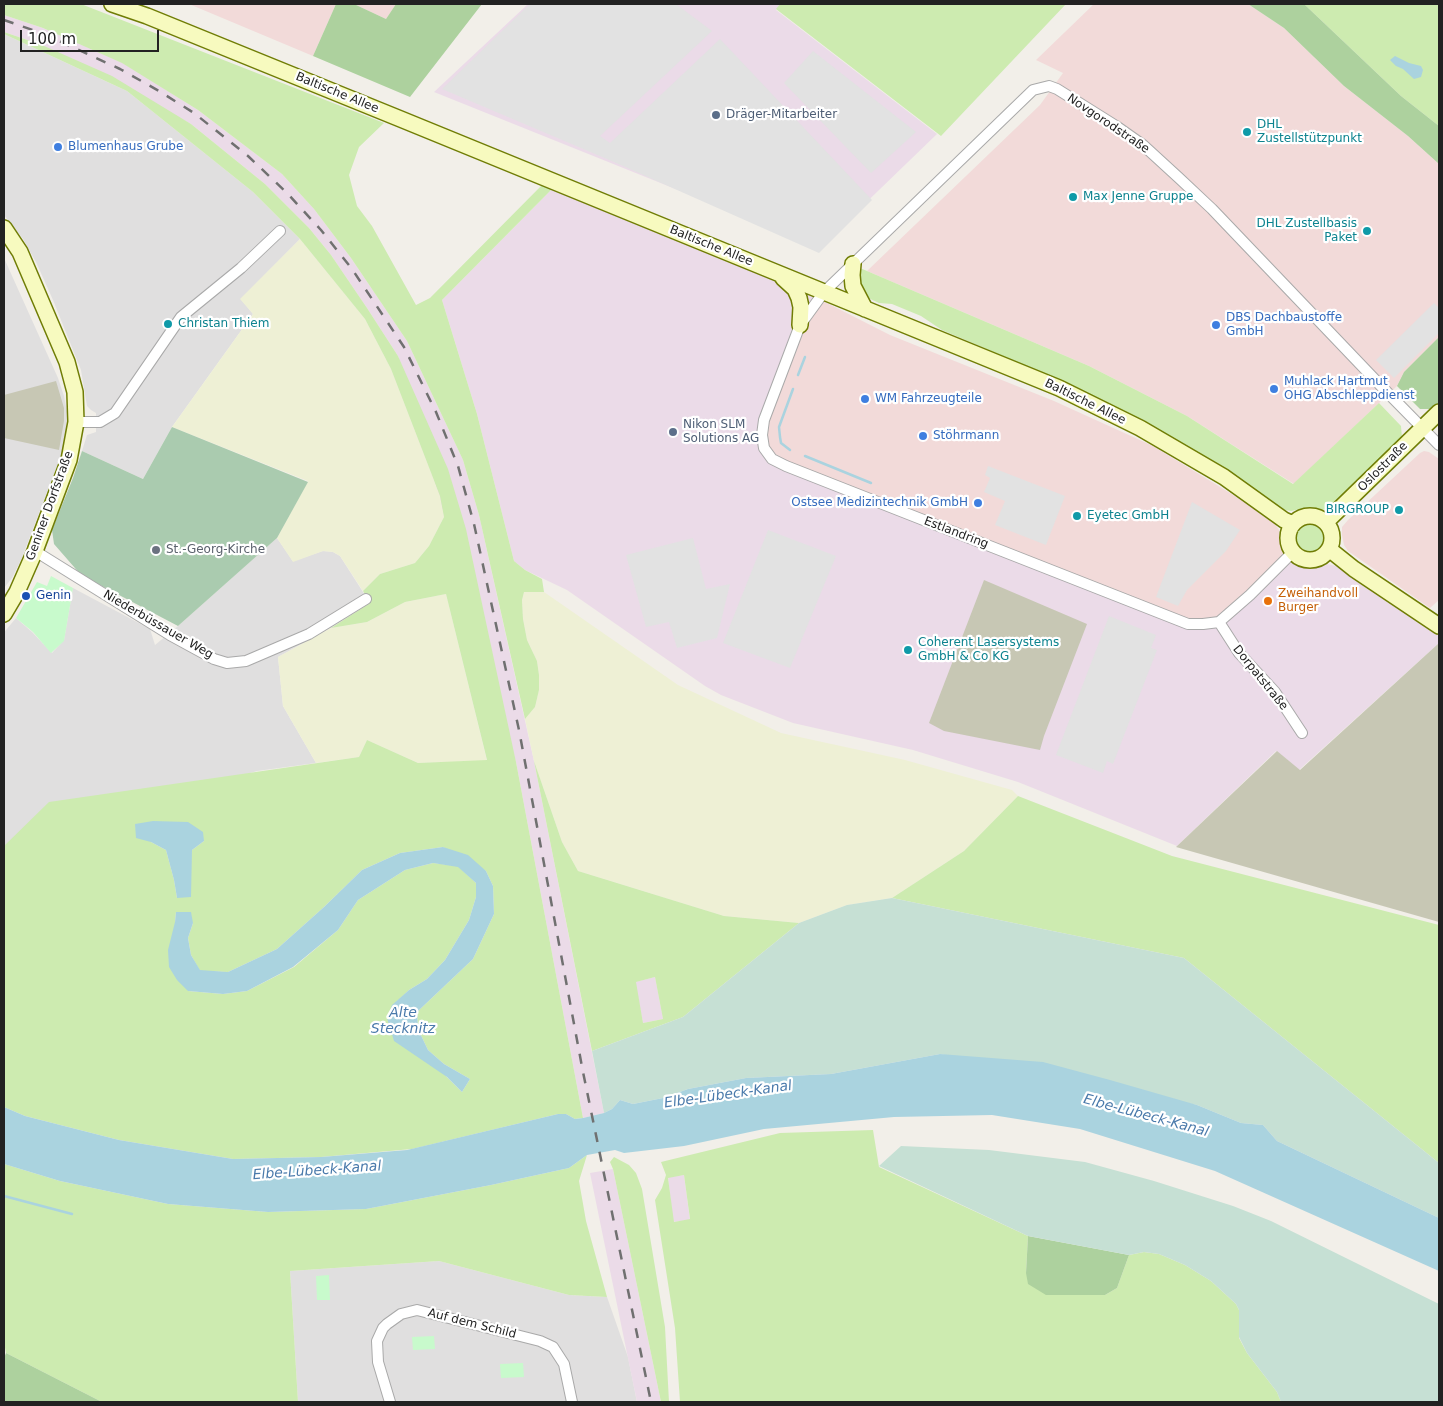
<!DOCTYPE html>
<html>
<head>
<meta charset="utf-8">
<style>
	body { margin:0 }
	#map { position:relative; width:1443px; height:1406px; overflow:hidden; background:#f2efe9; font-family:"DejaVu Sans",sans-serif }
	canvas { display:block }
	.frame { position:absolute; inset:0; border:5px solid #222; pointer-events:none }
	.scale { position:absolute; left:20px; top:30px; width:139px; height:22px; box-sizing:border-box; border:2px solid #222; border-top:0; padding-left:6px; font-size:15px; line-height:18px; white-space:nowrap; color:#222; -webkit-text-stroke:4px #fff; paint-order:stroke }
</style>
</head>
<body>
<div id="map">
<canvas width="1443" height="1406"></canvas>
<div class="frame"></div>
<div class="scale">100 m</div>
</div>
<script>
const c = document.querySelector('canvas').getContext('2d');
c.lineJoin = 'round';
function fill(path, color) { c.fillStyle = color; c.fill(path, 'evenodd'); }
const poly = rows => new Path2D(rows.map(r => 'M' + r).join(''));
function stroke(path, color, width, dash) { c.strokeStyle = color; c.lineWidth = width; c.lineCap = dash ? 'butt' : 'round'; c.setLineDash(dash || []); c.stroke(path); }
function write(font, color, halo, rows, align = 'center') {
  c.font = font + ' "DejaVu Sans",sans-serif'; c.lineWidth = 4.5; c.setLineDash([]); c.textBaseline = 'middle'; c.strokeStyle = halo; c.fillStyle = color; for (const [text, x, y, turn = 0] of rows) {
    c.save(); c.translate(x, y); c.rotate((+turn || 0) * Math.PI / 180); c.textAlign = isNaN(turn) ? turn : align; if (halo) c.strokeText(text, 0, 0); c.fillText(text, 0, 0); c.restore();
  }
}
const residential = poly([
	[4,34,127,91,253,192,300,239,241,299,253,314,172,427,143,479,82,451,87,435,96,432,96,413,91,410,87,406,81,370,53,300,36,262,23,239,4,215],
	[4,258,58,378,64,396,67,412,66,433,62,453,21,560,12,578,4,588],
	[277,538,293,561,323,551,333,552,340,556,370,603,331,628,278,657,283,706,316,763,257,771,4,846,4,633,6,630,16,618,32,632,52,653,64,640,73,588,150,629,155,645,178,626],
	[439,1261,569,1295,607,1297,628,1357,637,1402,298,1402,290,1271]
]);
const commercial = poly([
	[189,4,336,4,313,56],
	[354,4,396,4,386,19],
	[1094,4,1248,4,1284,28,1344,86,1408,136,1439,164,1439,337,1404,372,1397,386,1294,484,1187,416,1089,366,867,271,1040,105,1063,73,1036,60],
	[819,299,890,335,1054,401,1153,446,1261,512,1273,521,1279,530,1281,546,1288,557,1219,622,1188,624,786,466,764,448,764,420,800,325],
	[1424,451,1429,452,1439,459,1439,600,1430,608,1348,551,1344,545,1342,535,1342,527,1348,520,1420,453]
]);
const industrial = poly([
	[528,4,780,4,776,10,937,134,820,247,434,92],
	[4,15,43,28,123,63,198,110,282,174,314,209,351,258,407,341,463,460,479,515,534,761,604,1113,583,1118,516,762,398,356,367,308,331,255,309,228,265,184,191,124,42,45,4,32],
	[553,188,789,283,819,299,800,325,762,435,772,459,1188,624,1219,622,1288,557,1299,565,1313,566,1327,564,1336,566,1439,634,1439,643,1299,770,1276,751,1177,846,1018,782,913,750,793,723,721,695,705,686,567,590,525,570,514,561,477,414,442,300],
	[655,977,663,1019,643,1023,635,982],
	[613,1169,661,1402,637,1402,590,1173],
	[684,1175,690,1220,673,1222,668,1177]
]);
const construction = poly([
	[56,381,64,408,64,421,59,450,4,438,4,395],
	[984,580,1087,624,1044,736,1040,750,944,731,929,723],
	[1439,643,1439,922,1176,847,1277,751,1300,770]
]);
const farmland = poly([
	[300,239,365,319,391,369,440,496,444,517,429,546,415,563,380,574,363,591,340,556,333,552,323,551,293,562,277,538,308,481,172,427,253,314,240,299],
	[524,592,544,592,678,685,781,733,905,760,1012,790,1018,796,964,851,892,898,847,905,799,923,724,916,578,871,562,842,534,761,525,719,535,707,539,690,539,675,537,661,527,640,523,619,522,600],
	[446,594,487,761,418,763,367,740,359,757,316,763,283,706,278,657,331,628,367,622,405,602]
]);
const grass = poly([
	[4,4,81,4,384,123,359,147,349,175,357,206,372,226,416,305,430,298,543,184,553,188,442,300,477,414,514,561,525,570,542,579,544,592,524,592,522,600,523,619,527,640,537,661,539,675,539,690,535,707,525,719,479,515,463,460,407,341,351,258,314,209,282,174,198,110,122,63,43,28,4,15],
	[780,4,1066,4,941,136,776,9],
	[1304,4,1439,4,1439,126,1401,96],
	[4,32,42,45,112,76,191,124,265,184,309,228,331,255,367,308,398,356,448,469,466,529,516,762,583,1118,575,1119,566,1114,558,1114,412,1149,321,1157,233,1159,119,1140,25,1116,4,1107,4,846,49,802,359,757,367,740,418,763,487,760,446,594,405,602,367,622,331,628,370,603,363,591,380,574,415,563,429,546,444,517,440,496,391,369,365,319,300,239,253,192,127,91,4,34],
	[204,841,192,850,177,898,174,880,166,850,151,842],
	[443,847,486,871,493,886,494,914,473,959,417,1012,418,1029,428,1050,444,1064,470,1079,462,1092,387,1018,393,1005,409,990,427,979,445,960,469,920,476,897,476,883,458,866,433,863,405,870,358,900,338,930,294,967,247,991,223,994,188,991,175,922,176,912,193,923,188,938,191,955,200,971,228,972,277,949,324,907,362,870,400,853],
	[860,268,1089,366,1187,416,1293,484,1379,403,1401,426,1402,438,1331,507,1323,510,1306,508,1291,511,1285,510,1116,408,1043,373,942,330,921,316,892,304,879,303,866,297,860,292,857,275],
	'1292 538a17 17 0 1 1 34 0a17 17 0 1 1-34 0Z',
	[534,761,562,842,578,871,724,916,799,923,683,1017,592,1051],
	[655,977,663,1019,643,1023,636,982],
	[1018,796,1172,856,1439,925,1439,1163,1184,958,892,898,964,851],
	[873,1130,879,1167,1028,1236,1026,1273,1105,1295,1117,1288,1129,1255,1144,1252,1159,1254,1185,1265,1211,1281,1236,1304,1239,1310,1239,1338,1247,1353,1277,1392,1281,1402,680,1402,675,1328,655,1200,662,1188,666,1175,661,1162,780,1133],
	[684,1175,690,1219,674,1222,668,1178],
	[587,1155,579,1181,586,1221,607,1297,569,1295,439,1261,290,1271,298,1402,102,1402,6,1353,4,1342,4,1164,60,1181,168,1204,268,1212,366,1209,491,1185,569,1168],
	[614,1157,629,1165,636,1173,642,1189,665,1327,669,1402,661,1402,613,1169,610,1162]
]);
const forest = poly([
	[336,4,354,4,386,19,396,4,482,4,410,97,313,56],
	[1248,4,1304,4,1401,96,1439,126,1439,164,1408,136,1344,86,1284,28],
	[1439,337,1439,403,1433,409,1420,409,1397,386,1404,372],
	[1028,1236,1129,1255,1117,1288,1105,1295,1046,1295,1028,1284,1026,1273],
	[6,1353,102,1402,4,1402,4,1358]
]);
const wetland = poly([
	[892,898,1184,958,1439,1163,1439,1218,1277,1141,1263,1125,1241,1123,1197,1105,940,1054,831,1074,746,1078,688,1089,663,1098,633,1104,620,1100,612,1109,604,1113,592,1051,683,1017,799,923,847,905],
	[901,1146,989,1150,1085,1162,1154,1181,1233,1206,1271,1221,1439,1304,1439,1402,1281,1402,1277,1392,1247,1353,1239,1337,1239,1310,1236,1304,1211,1281,1185,1265,1159,1254,1144,1252,1129,1255,1028,1236,879,1166]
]);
const cemetery = poly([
	[172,427,308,482,277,538,178,626,81,575,54,544,52,530,73,478,82,451,143,479]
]);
const park = poly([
	[51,576,73,588,64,641,51,653,33,632,16,618,37,582,47,586],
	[329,1275,330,1300,317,1300,316,1276],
	[434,1336,435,1349,413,1350,412,1337],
	[523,1363,524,1377,501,1378,500,1364]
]);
const parking = poly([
	[530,4,676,4,712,31,600,136,610,143,720,39,872,200,819,253,614,162,442,89],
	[813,51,916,132,871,173,784,83],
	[1434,303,1439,308,1439,333,1394,378,1376,360],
	[988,466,1065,496,1046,545,995,525,1005,501,984,492,990,478,985,475],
	[1192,502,1240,530,1226,551,1187,590,1178,606,1156,597],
	[768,530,836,556,790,668,723,643],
	[693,538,706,589,730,584,717,638,677,648,669,622,646,627,626,555],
	[1109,616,1156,635,1151,648,1157,650,1113,764,1107,761,1103,773,1056,755]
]);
const water = poly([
	[1395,56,1409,63,1421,66,1423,70,1421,77,1414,79,1403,69,1396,66,1390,60],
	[153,821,188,822,203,832,204,841,192,850,191,897,177,898,174,880,166,850,151,842,136,838,135,824],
	[443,847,468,855,486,871,493,886,494,914,473,959,417,1012,418,1029,428,1050,444,1064,470,1079,462,1092,447,1077,394,1041,387,1018,392,1005,409,990,427,979,445,960,469,920,476,897,476,883,458,867,433,863,405,870,358,900,338,930,293,967,247,991,223,994,188,991,177,980,169,967,168,950,175,922,176,912,191,912,193,923,188,938,191,955,200,970,228,972,277,949,324,907,362,870,400,853],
	[940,1054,1043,1062,1110,1080,1197,1105,1241,1123,1263,1125,1277,1141,1439,1218,1439,1271,1215,1171,1080,1129,992,1115,894,1117,764,1129,684,1146,624,1153,615,1150,587,1155,569,1168,491,1185,366,1209,268,1212,168,1204,60,1181,4,1164,4,1107,25,1116,119,1140,233,1159,321,1157,407,1150,558,1114,566,1114,575,1119,583,1118,604,1113,612,1109,620,1100,633,1104,663,1098,688,1089,746,1078,831,1074]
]);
const stream = poly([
	[798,375,805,357],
	[790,450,781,443,780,437,779,427,793,389],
	[805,456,871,483],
	[4,1196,72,1214]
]);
const street = poly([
	[76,422,100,422,115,413,181,317,241,268,280,231],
	[35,551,170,635,214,659,227,663,246,661,309,634,366,599],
	[1293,552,1250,595,1219,622,1203,624,1188,624,786,466,772,459,764,448,762,435,764,420,800,325,824,292,1033,90,1049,86,1057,89,1116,126,1143,145,1179,178,1212,209,1382,387,1439,445],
	[1219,622,1239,653,1275,692,1302,733],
	[390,1402,378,1362,377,1341,383,1328,387,1324,401,1314,417,1310,540,1341,553,1347,564,1364,572,1402]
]);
const secondary = poly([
	[112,4,147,16,403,120,1059,388,1140,428,1224,477,1284,520,1293,524],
	[4,228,20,252,67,362,75,392,76,422,69,460,35,551,17,592,4,614],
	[853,264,852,275,853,286,865,309],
	[783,278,795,289,799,298,801,307,800,325],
	'1288 538a22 22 0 1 1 44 0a22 22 0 1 1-44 0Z',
	[1326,522,1439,412],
	[1329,549,1354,569,1439,626]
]);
const rail = poly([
	[4,20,44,34,120,69,159,91,194,113,248,156,287,193,321,230,352,269,404,347,436,412,458,466,474,524,519,730,583,1072,651,1402]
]);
const markers = [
	[716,115,5,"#5c6f8a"],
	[1247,132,5,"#0f9aa8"],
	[58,147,5,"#3f7fe0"],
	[1073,197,5,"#0f9aa8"],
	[1367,231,5,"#0f9aa8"],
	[168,324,5,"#0f9aa8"],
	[1216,325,5,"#3f7fe0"],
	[1274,389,5,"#3f7fe0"],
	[865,399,5,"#3f7fe0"],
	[673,432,5,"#5c6f8a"],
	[923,436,5,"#3f7fe0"],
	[978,503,5,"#3f7fe0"],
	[1399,510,5,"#0f9aa8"],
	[1077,516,5,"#0f9aa8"],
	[156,550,5,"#6b7280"],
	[26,596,5,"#1a4fb4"],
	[1268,601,5,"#e8710a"],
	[908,650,5,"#0f9aa8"]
];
const streetNames = [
	["Baltische Allee",337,93,22],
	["Novgorodstraße",1108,124,34],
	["Baltische Allee",711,246,22],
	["Baltische Allee",1085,402,26],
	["Oslostraße",1383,467,-45],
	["Geniner Dorfstraße",50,506,-70],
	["Estlandring",956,533,21],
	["Niederbüssauer Weg",158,625,30],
	["Dorpatstraße",1260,678,51],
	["Auf dem Schild",472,1324,14]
];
const serviceNames = [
	["Dräger-Mitarbeiter",726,115],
	["Nikon SLM",683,425],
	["Solutions AG",683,439]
];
const cultureNames = [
	["DHL",1257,125],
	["Zustellstützpunkt",1257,139],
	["Max Jenne Gruppe",1083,197],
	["DHL Zustellbasis",1357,224,"right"],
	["Paket",1357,238,"right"],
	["Christan Thiem",178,324],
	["BIRGROUP",1389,510,"right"],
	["Eyetec GmbH",1087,516],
	["Coherent Lasersystems",918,643],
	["GmbH & Co KG",918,657]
];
const shopNames = [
	["Blumenhaus Grube",68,147],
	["DBS Dachbaustoffe",1226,318],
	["GmbH",1226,332],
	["Muhlack Hartmut",1284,382],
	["OHG Abschleppdienst",1284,396],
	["WM Fahrzeugteile",875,399],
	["Stöhrmann",933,436],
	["Ostsee Medizintechnik GmbH",968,503,"right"]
];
const worshipNames = [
	["St.-Georg-Kirche",166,550]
];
const foodNames = [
	["Zweihandvoll",1278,594],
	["Burger",1278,608]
];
const transitNames = [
	["Genin",36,596]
];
const waterNames = [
	["Alte",403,1013],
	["Stecknitz",403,1029],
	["Elbe-Lübeck-Kanal",728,1095,-8],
	["Elbe-Lübeck-Kanal",1146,1116,15],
	["Elbe-Lübeck-Kanal",317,1171,-4]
];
fill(residential, '#e0dfdf');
fill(commercial, '#f2dad9');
fill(industrial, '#ebdbe8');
fill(construction, '#c7c7b4');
fill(farmland, '#eef0d5');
fill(grass, '#cdebb0');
fill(forest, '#add19e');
fill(wetland, '#c6e0d4');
fill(cemetery, '#aacbaf');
fill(park, '#c8facc');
fill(parking, '#e2e2e2');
fill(water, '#aad3df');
stroke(stream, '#aad3df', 2.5);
stroke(street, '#a9a9a9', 12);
stroke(secondary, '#707d05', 18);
stroke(street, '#fff', 10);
stroke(secondary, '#f7fabf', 15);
stroke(rail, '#707070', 2.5, [10, 10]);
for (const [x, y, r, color] of markers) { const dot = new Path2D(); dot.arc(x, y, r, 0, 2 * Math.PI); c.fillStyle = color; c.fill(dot); stroke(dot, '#fff', 2); }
write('12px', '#222', '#fff', streetNames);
write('12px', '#4e5e75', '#fff', serviceNames, 'left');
write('12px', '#0d838f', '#fff', cultureNames, 'left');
write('12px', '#366cbe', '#fff', shopNames, 'left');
write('12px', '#5b616d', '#fff', worshipNames, 'left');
write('12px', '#c56008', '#fff', foodNames, 'left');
write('12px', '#164399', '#fff', transitNames, 'left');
write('italic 14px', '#4a7aab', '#fff', waterNames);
</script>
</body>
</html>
